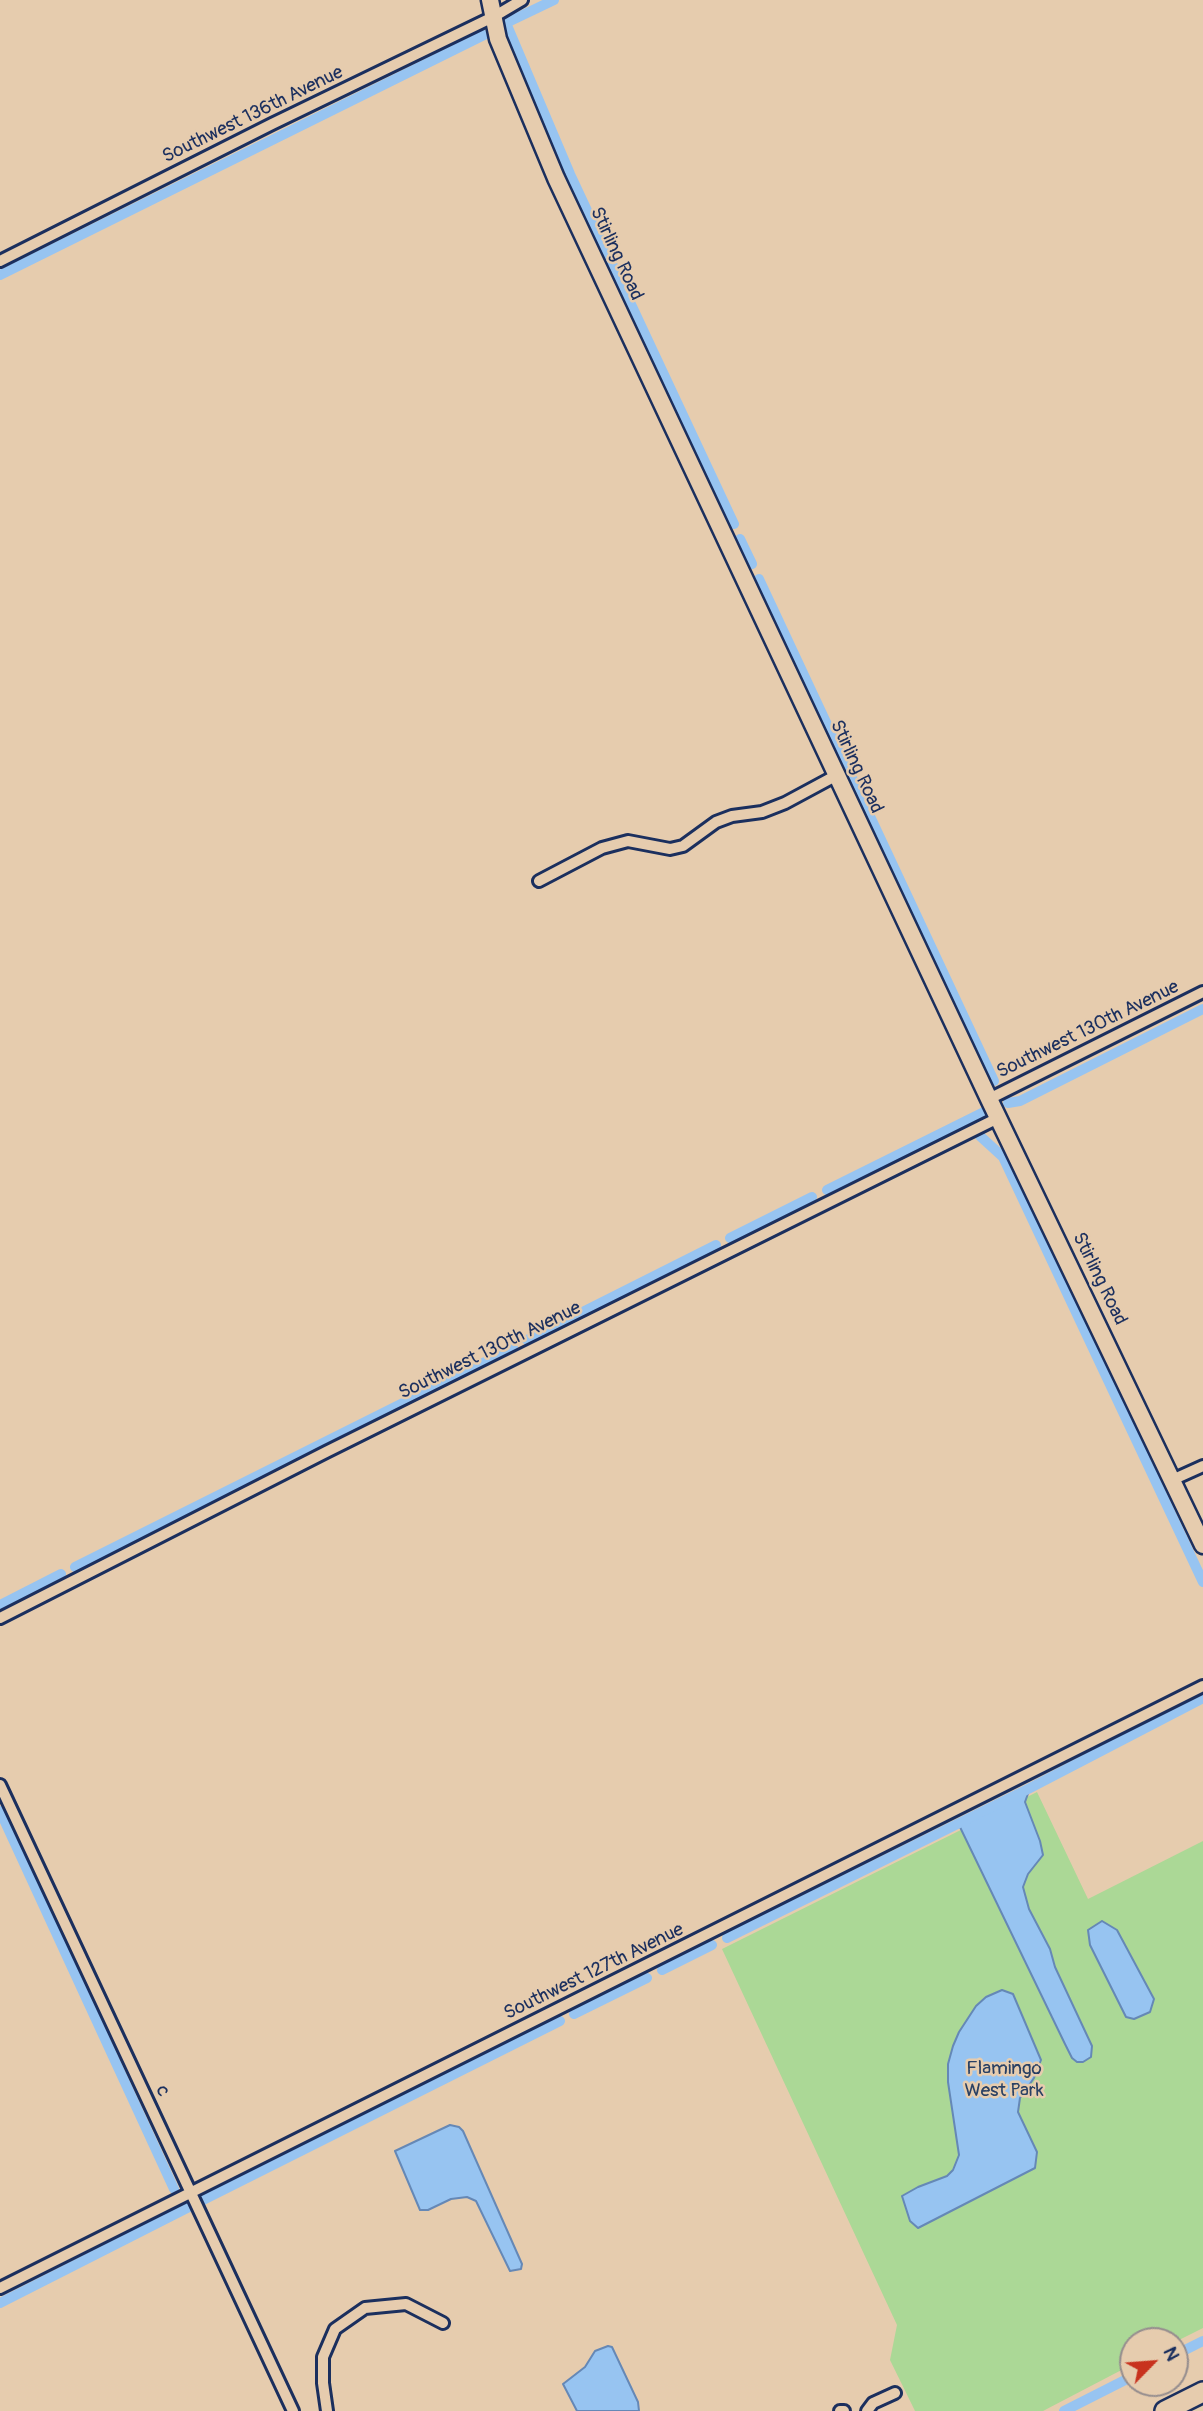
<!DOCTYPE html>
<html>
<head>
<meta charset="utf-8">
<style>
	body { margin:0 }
	#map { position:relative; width:1203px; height:2411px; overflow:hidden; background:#e6ccae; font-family:Pangolin,sans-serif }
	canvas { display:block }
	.north { position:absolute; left:1119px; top:2327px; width:70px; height:70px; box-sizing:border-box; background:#e6ccae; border:2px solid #958d8e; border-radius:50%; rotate:65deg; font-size:19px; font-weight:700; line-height:28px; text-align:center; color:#1b2f5e }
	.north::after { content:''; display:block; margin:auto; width:24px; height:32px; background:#c8321e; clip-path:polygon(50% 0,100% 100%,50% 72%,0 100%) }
</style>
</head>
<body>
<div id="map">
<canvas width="1203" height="2411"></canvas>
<div class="north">N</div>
</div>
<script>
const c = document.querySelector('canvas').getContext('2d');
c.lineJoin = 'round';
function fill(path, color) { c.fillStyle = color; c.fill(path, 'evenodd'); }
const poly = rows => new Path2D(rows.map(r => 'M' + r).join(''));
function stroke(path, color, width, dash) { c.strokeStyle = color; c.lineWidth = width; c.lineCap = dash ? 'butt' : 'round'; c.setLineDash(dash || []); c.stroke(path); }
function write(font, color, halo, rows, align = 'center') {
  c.font = font + ' Pangolin,sans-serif'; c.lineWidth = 5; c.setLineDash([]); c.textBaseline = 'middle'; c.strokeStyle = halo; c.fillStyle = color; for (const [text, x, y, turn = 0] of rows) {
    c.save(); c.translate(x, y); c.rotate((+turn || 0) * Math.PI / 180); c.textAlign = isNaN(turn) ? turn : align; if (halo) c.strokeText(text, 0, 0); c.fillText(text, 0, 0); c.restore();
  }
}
const green = poly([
	[1037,1792,1088,1899,1203,1841,1203,2328,1175,2342,1133,2341,1133,2364,1043,2411,915,2411,890,2360,897,2325,722,1949]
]);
const water = poly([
	[1030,1788,1025,1802,1040,1841,1043,1855,1028,1874,1023,1887,1029,1909,1050,1949,1055,1967,1092,2046,1091,2057,1083,2062,1077,2062,1072,2058,1065,2044,958,1823,1030,1788],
	[1102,1921,1117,1930,1154,1999,1150,2012,1134,2019,1126,2017,1090,1945,1088,1930,1102,1921],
	[1002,1990,1013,1994,1041,2060,1034,2078,1020,2098,1018,2112,1037,2152,1035,2168,918,2228,910,2221,902,2196,918,2187,947,2176,953,2170,959,2155,948,2082,948,2064,953,2046,959,2032,976,2006,986,1997,1002,1990],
	[450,2125,459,2127,463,2131,522,2264,521,2269,510,2271,476,2201,467,2197,451,2199,428,2210,420,2210,395,2151,450,2125],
	[608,2346,612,2347,638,2402,639,2411,577,2411,563,2384,585,2367,595,2351,608,2346]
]);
const canal = poly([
	[554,0,506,23,570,174,734,524],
	[0,275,484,35],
	[740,539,752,564],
	[759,579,994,1081],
	[1008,1103,1020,1101,1203,1009],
	[980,1136,1003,1157,1203,1582],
	[827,1190,984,1112],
	[730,1238,812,1197],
	[527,1340,716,1245],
	[75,1567,513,1348],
	[0,1605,61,1574],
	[0,1811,174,2189],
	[727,1938,1030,1788,1203,1698],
	[662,1970,712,1945],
	[574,2014,647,1978],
	[203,2200,560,2021],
	[0,2303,189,2207],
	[1175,2355,1203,2341],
	[1064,2411,1133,2376]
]);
const street = poly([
	[0,261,272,124,495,16,522,0],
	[539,881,602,848,628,841,670,849,683,846,716,822,732,816,762,812,785,803,837,775],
	[989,1099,1203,992],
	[1172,1480,1203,1466],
	[0,1618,326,1452,998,1118],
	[0,1785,293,2411],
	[0,2288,1203,1686],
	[327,2411,323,2383,323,2357,335,2329,365,2308,406,2304,443,2323],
	[840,2411,844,2411],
	[867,2411,873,2403,895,2393]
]);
const secondary = poly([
	[490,0,498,39,556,178,989,1099,1203,1545]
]);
const highway = poly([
	[1165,2411,1203,2392]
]);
const streetNames = [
	["Southwest 136th Avenue",253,115,-26],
	["Stirling Road",616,254,65],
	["Stirling Road",856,767,65],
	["Southwest 130th Avenue",1088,1030,-26],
	["Stirling Road",1099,1279,64],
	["Southwest 130th Avenue",490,1351,-26],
	["Southwest 127th Avenue",594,1972,-26],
	["c",162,2091,65]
];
const parkNames = [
	["Flamingo",1004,2069],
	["West Park",1004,2091]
];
fill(green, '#abd896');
fill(water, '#97c4f1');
stroke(water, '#6588b6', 2);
stroke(canal, '#97c4f1', 10);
stroke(street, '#1b2f5e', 16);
stroke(secondary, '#1b2f5e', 21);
stroke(highway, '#1b2f5e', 24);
stroke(street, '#e6ccae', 10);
stroke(secondary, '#e6ccae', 16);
stroke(highway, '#e6ccae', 19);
write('19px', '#1b2f5e', '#e6ccae', streetNames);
write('19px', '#294064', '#e6ccae', parkNames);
</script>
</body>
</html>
